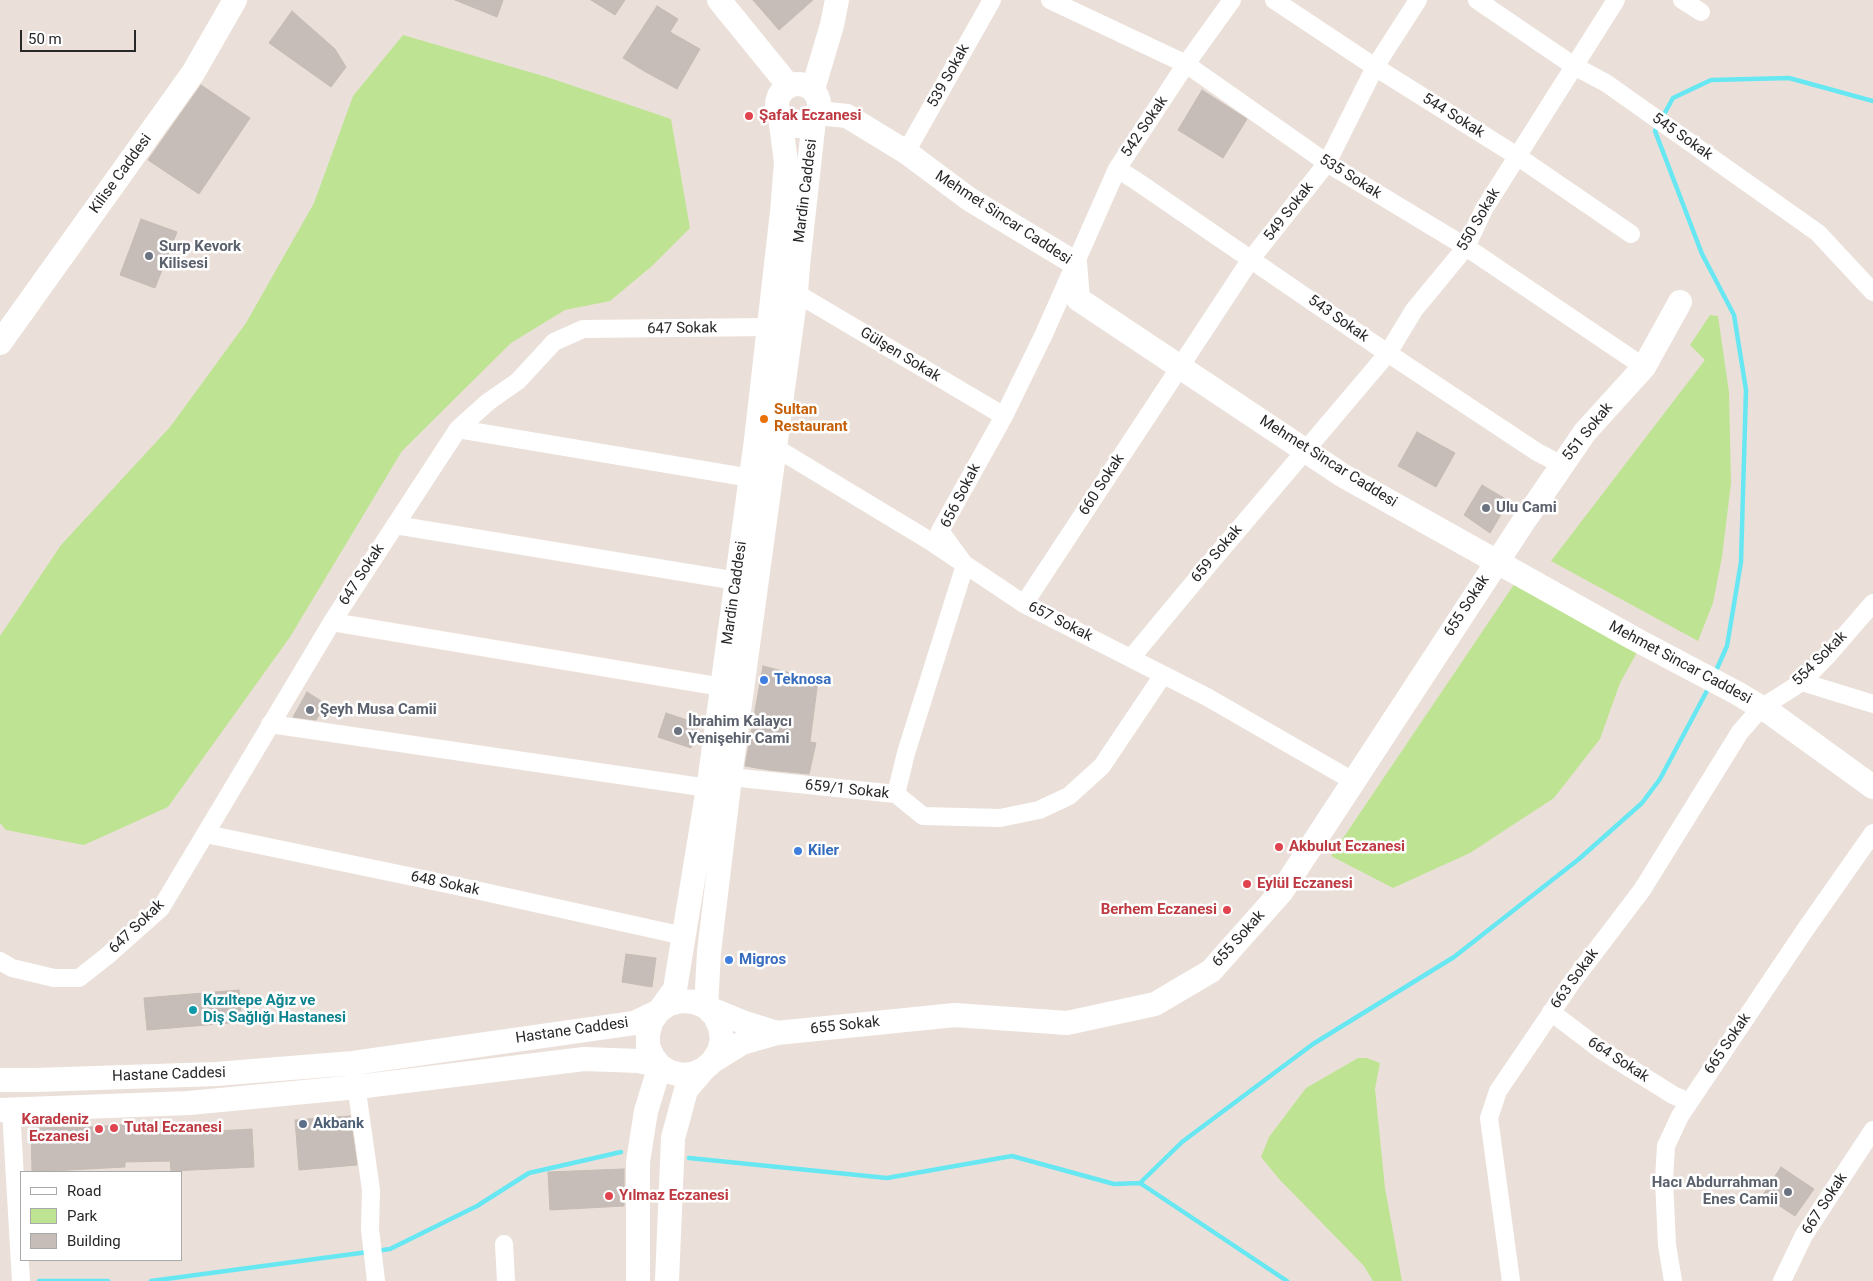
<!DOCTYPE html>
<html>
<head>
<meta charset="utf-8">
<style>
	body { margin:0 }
	#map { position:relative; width:1873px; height:1281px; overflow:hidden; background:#ebe0d9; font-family:Roboto,sans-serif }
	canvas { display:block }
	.legend { position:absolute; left:20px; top:1171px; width:162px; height:90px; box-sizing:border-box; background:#fff; border:1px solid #a9a9a9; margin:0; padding:6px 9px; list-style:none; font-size:15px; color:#282828 }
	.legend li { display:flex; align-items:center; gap:10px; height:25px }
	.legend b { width:25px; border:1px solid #a9a9a9 }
	.scale { position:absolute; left:20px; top:30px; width:116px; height:22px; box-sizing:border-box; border:2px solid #282828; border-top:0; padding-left:6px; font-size:15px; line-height:18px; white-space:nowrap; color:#282828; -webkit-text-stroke:4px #fff; paint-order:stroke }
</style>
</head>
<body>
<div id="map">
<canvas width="1873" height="1281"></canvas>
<ul class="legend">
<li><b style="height:6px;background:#fff"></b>Road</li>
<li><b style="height:14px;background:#bee493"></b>Park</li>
<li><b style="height:14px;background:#c6bdb9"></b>Building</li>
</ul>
<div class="scale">50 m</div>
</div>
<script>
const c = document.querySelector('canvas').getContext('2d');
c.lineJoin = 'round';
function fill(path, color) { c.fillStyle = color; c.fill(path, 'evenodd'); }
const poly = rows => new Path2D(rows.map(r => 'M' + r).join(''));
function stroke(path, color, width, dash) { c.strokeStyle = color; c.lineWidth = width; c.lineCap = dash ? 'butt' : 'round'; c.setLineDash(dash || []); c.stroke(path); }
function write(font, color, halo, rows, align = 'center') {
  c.font = font + ' Roboto,sans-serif'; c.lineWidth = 5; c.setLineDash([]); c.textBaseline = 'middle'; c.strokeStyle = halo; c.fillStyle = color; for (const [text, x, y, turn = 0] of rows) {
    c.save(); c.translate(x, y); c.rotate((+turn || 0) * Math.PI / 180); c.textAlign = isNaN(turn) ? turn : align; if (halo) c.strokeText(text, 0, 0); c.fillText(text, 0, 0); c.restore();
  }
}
const green = poly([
	[403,35,550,78,671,119,690,228,652,266,610,301,565,310,511,343,402,451,290,637,168,807,84,845,6,830,0,823,0,636,61,545,170,427,246,323,314,203,353,96],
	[1710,315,1718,316,1729,392,1731,483,1722,557,1713,603,1698,641,1551,561,1705,360,1690,345],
	[1515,583,1640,647,1620,683,1600,739,1554,798,1470,853,1393,888,1331,856],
	[1358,1058,1367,1058,1380,1063,1375,1089,1385,1188,1402,1281,1373,1281,1364,1266,1279,1179,1261,1157,1269,1137,1306,1088]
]);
const stream = poly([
	[1662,118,1673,98,1711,80,1789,78,1873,101],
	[1658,125,1655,131,1702,254,1734,315,1746,390,1741,562,1727,646,1715,673],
	[689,1158,887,1178,1012,1156,1114,1184,1140,1183,1182,1142,1313,1044,1454,957,1579,859,1642,803,1660,779,1709,687],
	[1140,1183,1287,1281],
	[376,1251,390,1249,477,1206,529,1173,621,1152],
	[39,1281,108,1281],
	[151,1281,368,1252]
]);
const building = poly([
	[455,0,503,0,497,17,455,0],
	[591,0,625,0,615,15,591,0],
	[753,0,813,0,779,30,753,0],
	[657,6,678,19,670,32,700,49,677,89,644,71,623,58,657,6],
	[292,11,335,49,346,67,331,87,269,43,292,11],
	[201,85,250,118,199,194,148,160,201,85],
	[1202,90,1247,119,1223,158,1178,130,1202,90],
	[141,219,177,232,155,288,120,275,141,219],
	[1417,432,1455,453,1436,487,1398,466,1417,432],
	[1482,485,1509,501,1490,533,1464,515,1482,485],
	[763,666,818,680,810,742,816,743,809,774,769,770,745,766,763,666],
	[307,692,326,704,316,720,293,717,307,692],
	[666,713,699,724,691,748,658,737,666,713],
	[626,954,656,958,652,987,622,982,626,954],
	[239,990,242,1022,147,1030,144,998,239,990],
	[350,1116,357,1165,299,1170,295,1120,350,1116],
	[160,1122,160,1125,217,1123,217,1131,252,1129,254,1167,171,1171,170,1161,125,1162,125,1167,32,1172,31,1128,91,1127,160,1122],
	[1781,1167,1814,1189,1795,1216,1763,1195,1781,1167],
	[624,1169,624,1206,550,1210,548,1172,624,1169]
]);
const street = poly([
	[1050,0,1186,64,1327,163,1466,247,1644,367],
	[1274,0,1375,67,1517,156,1631,234],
	[1477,0,1574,66,1606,83,1818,233,1873,292],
	[1682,0,1701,12],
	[906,152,992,0],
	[1117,169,1135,180,1374,344,1537,452,1562,465],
	[796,293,1004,416],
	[458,429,751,478],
	[776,448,930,541,1024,604,1207,697,1353,781],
	[395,525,737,581],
	[1024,604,1251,259,1327,163,1375,67,1418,0],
	[332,622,722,687],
	[1131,658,1210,563,1388,353,1414,310,1466,247,1484,209,1616,0],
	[1802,682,1873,704],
	[270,724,708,788],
	[730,777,896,794,923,816,1000,818,1039,810,1069,796,1102,766,1163,675],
	[896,794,906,753,965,565,940,531,1004,416,1044,334,1117,169,1186,64,1232,0],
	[206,834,471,889,684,936],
	[0,961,12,968,54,978,79,978,107,956,161,908,332,622,458,429,488,402,518,381,554,342,583,329,769,327],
	[1551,1012,1601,1050,1673,1095,1689,1102],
	[353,1063,371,1190,370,1229,376,1281],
	[11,1110,21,1281],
	[504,1244,506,1281],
	[1511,1281,1489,1118,1498,1091,1572,982,1642,890,1740,732,1761,708,1802,682,1828,655,1873,603],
	[1673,1281,1667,1245,1664,1180,1666,1146,1680,1116,1805,930,1873,833],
	[1782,1281,1804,1235,1873,1130]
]);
const secondary = poly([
	[719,0,789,86],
	'777 105a21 21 0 1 1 42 0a21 21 0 1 1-42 0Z',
	[813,89,832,25,837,0],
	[818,113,847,116,906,152,969,199,1075,263,1078,299,1342,475,1633,638,1737,693,1772,714,1873,787],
	[0,343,193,73,235,0],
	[777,1033,745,1023,706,1007,709,952,730,777,796,293,798,265,814,120],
	[713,1061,742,1043,777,1033,955,1015,1067,1023,1155,1004,1211,971,1282,891,1522,524,1585,432,1644,367,1680,302],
	[0,1080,36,1080,216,1074,353,1063,634,1023,659,1011,669,1004,681,1001,694,1002,706,1007,715,1016,720,1027,722,1040,719,1051,713,1061,704,1069,693,1074,682,1075,670,1072,660,1066,653,1057,648,1046,648,1034,651,1022,675,989,710,776,756,440,782,212,786,162,780,117],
	[0,1110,189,1103,357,1087,584,1059,639,1061,660,1066],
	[638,1281,638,1162,646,1111,660,1066],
	[667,1281,673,1138,686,1090,704,1069]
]);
const markers = [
	[749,116,5,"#e0444e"],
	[149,256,5,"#6b7280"],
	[764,419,5,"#e8710a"],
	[1486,508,5,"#6b7280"],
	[764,680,5,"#3f7fe0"],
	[310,710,5,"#6b7280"],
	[678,731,5,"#6b7280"],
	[1279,847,5,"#e0444e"],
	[798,851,5,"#3f7fe0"],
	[1247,884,5,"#e0444e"],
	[1227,910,5,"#e0444e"],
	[729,960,5,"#3f7fe0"],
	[193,1010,5,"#0f9aa8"],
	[303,1124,5,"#5c6f8a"],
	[114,1128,5,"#e0444e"],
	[99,1129,5,"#e0444e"],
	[1788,1192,5,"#6b7280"],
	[609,1196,5,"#e0444e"]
];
const streetNames = [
	["539 Sokak",949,76,-61],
	["544 Sokak",1453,116,32],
	["542 Sokak",1145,127,-56],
	["545 Sokak",1682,137,35],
	["Kilise Caddesi",121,174,-54],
	["535 Sokak",1350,177,32],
	["Mardin Caddesi",806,191,-83],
	["549 Sokak",1289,212,-52],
	["Mehmet Sincar Caddesi",1003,218,33],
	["550 Sokak",1479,220,-60],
	["543 Sokak",1338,319,35],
	["647 Sokak",682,329,-1],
	["Gülşen Sokak",900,355,31],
	["551 Sokak",1588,432,-51],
	["Mehmet Sincar Caddesi",1328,462,32],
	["660 Sokak",1102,485,-57],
	["656 Sokak",961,496,-63],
	["659 Sokak",1217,554,-50],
	["647 Sokak",362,575,-57],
	["Mardin Caddesi",735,593,-82],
	["655 Sokak",1467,606,-57],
	["657 Sokak",1060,622,27],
	["554 Sokak",1820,659,-45],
	["Mehmet Sincar Caddesi",1680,663,28],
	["659/1 Sokak",847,790,6],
	["648 Sokak",445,884,12],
	["647 Sokak",137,927,-44],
	["655 Sokak",1239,939,-48],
	["663 Sokak",1575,979,-54],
	["655 Sokak",845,1026,-6],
	["Hastane Caddesi",572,1031,-8],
	["665 Sokak",1728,1044,-56],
	["664 Sokak",1618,1060,33],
	["Hastane Caddesi",169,1075,-2],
	["667 Sokak",1825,1204,-57]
];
const healthNames = [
	["Şafak Eczanesi",759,116],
	["Akbulut Eczanesi",1289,847],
	["Eylül Eczanesi",1257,884],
	["Berhem Eczanesi",1217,910,"right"],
	["Karadeniz",89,1120,"right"],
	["Eczanesi",89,1137,"right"],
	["Tutal Eczanesi",124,1128],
	["Yılmaz Eczanesi",619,1196]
];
const worshipNames = [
	["Surp Kevork",159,247],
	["Kilisesi",159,264],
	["Ulu Cami",1496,508],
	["Şeyh Musa Camii",320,710],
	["İbrahim Kalaycı",688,722],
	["Yenişehir Cami",688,739],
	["Hacı Abdurrahman",1778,1183,"right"],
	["Enes Camii",1778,1200,"right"]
];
const foodNames = [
	["Sultan",774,410],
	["Restaurant",774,427]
];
const shopNames = [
	["Teknosa",774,680],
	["Kiler",808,851],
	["Migros",739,960]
];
const cultureNames = [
	["Kızıltepe Ağız ve",203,1001],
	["Diş Sağlığı Hastanesi",203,1018]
];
const serviceNames = [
	["Akbank",313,1124]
];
fill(green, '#bee493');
stroke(stream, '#67e7f2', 4.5);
fill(building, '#c6bdb9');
stroke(building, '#c6bcb3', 1);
stroke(street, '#fff', 18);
stroke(secondary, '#fff', 24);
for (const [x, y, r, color] of markers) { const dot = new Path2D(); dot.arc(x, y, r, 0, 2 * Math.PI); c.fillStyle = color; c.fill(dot); stroke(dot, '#fff', 2); }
write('15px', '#282828', '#fff', streetNames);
write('bold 15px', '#be3a42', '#fff', healthNames, 'left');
write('bold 15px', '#5b616d', '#fff', worshipNames, 'left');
write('bold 15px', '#c56008', '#fff', foodNames, 'left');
write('bold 15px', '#366cbe', '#fff', shopNames, 'left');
write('bold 15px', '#0d838f', '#fff', cultureNames, 'left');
write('bold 15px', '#4e5e75', '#fff', serviceNames, 'left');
</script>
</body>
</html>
